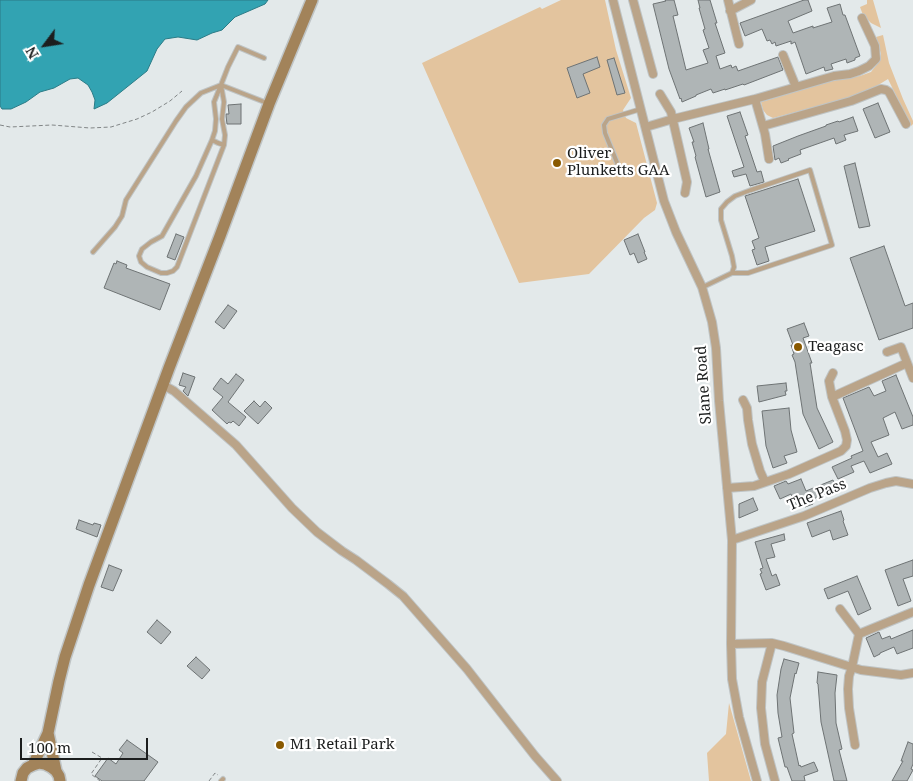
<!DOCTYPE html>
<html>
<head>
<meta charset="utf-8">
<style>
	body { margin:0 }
	#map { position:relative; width:913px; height:781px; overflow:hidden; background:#e3e9ea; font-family:"Noto Serif",serif }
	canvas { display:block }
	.north { position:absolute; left:20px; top:20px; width:50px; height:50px; -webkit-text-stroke:4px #fff; paint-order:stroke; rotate:239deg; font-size:14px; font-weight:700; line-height:20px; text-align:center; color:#1c1e1e }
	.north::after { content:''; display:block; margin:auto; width:18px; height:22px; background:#1c1e1e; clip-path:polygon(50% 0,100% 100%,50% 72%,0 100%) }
	.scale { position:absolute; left:20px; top:738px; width:128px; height:22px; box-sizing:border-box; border:2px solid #1c1e1e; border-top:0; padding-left:6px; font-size:15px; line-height:18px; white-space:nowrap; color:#1c1e1e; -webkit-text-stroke:4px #fff; paint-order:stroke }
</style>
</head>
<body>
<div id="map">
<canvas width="913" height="781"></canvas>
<div class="north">N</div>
<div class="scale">100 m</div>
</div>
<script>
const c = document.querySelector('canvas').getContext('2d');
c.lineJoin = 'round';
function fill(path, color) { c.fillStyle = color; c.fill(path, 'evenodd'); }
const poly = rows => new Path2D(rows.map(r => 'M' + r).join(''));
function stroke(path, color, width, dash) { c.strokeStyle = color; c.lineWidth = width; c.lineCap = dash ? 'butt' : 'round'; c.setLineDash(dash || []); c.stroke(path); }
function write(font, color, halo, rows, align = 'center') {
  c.font = font + ' "Noto Serif",serif'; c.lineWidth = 4.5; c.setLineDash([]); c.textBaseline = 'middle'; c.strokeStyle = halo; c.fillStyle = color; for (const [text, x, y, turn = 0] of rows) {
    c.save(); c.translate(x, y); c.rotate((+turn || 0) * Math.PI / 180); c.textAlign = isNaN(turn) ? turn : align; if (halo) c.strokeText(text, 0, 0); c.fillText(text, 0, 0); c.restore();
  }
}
const green = poly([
	[561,0,605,0,616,50,631,98,623,110,626,118,636,123,657,203,655,210,644,218,589,274,519,283,422,63,540,7,542,9],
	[867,0,873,0,881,28,871,23,863,15,860,7,867,4],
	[883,35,889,63,903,99,913,121,913,124,911,126,888,79,867,92,845,99,773,118,767,115,763,110,761,102,832,81,845,78,860,76,871,72,878,63,881,54,876,37],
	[729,703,751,781,709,781,707,753,726,734]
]);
const water = poly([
	[0,0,268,0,265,4,235,17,222,30,212,33,197,40,178,37,165,39,157,49,147,71,107,103,94,109,95,100,92,92,88,85,78,78,70,79,54,88,40,92,26,102,11,109,2,109,0,106,0,0]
]);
const building = poly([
	[665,0,674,0,678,15,673,16,686,70,708,63,703,50,709,48,703,30,705,29,699,8,700,8,698,0,710,0,717,23,715,23,725,53,716,56,720,69,731,65,732,68,736,66,738,71,778,57,783,70,744,85,743,84,725,90,725,89,713,93,711,89,696,95,696,96,682,102,681,98,680,99,669,69,653,4,666,1,665,0],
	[804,0,808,0,812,11,788,21,793,33,813,26,813,28,832,22,827,8,840,4,843,15,845,15,860,56,855,58,855,60,847,63,846,59,831,64,833,69,825,71,824,67,806,74,795,42,791,44,791,41,776,46,775,42,772,44,770,40,767,41,762,29,745,36,740,23,804,0],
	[597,57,600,67,583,74,590,93,577,98,567,68,597,57],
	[614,58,625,93,617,95,607,60,614,58],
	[878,103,890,132,875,138,863,109,878,103],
	[241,104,241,124,227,124,226,116,226,114,229,114,228,105,241,104],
	[740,112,748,135,745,136,757,172,761,171,764,182,750,186,746,174,734,177,732,171,744,167,727,116,740,112],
	[853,117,858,131,844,135,846,140,836,144,834,138,800,150,801,154,788,159,789,160,781,163,779,158,775,160,773,146,798,136,826,126,826,125,838,121,839,122,853,117],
	[703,123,709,149,708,149,720,192,706,197,695,157,696,156,692,142,694,142,689,128,703,123],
	[855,163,870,226,859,228,844,166,855,163],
	[798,179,815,231,765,247,769,261,757,265,752,250,755,249,752,241,759,238,745,196,798,179],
	[176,234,184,237,175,260,167,257,176,234],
	[638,234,645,252,644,252,647,259,638,263,634,253,630,255,624,240,638,234],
	[884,246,905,306,913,303,913,328,879,340,850,258,884,246],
	[117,261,127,265,126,268,170,284,160,310,104,288,114,263,116,264,117,261],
	[228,305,237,311,224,329,215,322,228,305],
	[804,323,809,336,803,338,812,363,810,363,817,408,833,442,819,449,803,414,795,362,792,355,794,354,791,345,793,345,787,329,804,323],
	[183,373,195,377,188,396,183,391,186,387,179,385,183,373],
	[236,374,244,380,228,402,246,417,239,426,233,421,231,423,229,422,227,424,212,410,223,397,213,389,221,378,228,384,236,374],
	[896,375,913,417,913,425,902,429,895,412,883,418,889,435,871,442,878,457,887,453,892,464,870,473,864,461,851,466,854,472,838,479,832,467,852,458,851,456,863,451,843,398,869,387,874,396,886,391,882,381,896,375],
	[786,383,787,391,785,391,786,395,759,402,757,386,786,383],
	[254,401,260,407,265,401,272,408,258,424,244,411,254,401],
	[789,408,791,430,797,452,784,456,787,463,773,468,766,446,762,411,789,408],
	[801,479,806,491,833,480,838,492,828,496,827,493,811,500,813,504,805,507,804,503,796,506,791,494,780,499,774,486,786,481,788,484,801,479],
	[753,498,758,510,739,518,739,504,753,498],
	[841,511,844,520,843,521,848,535,833,540,830,530,812,537,807,523,841,511],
	[79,520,93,525,94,523,101,525,97,537,76,529,79,520],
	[784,534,785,540,771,544,775,557,766,559,772,576,776,574,780,585,766,590,760,574,762,573,760,569,763,568,755,542,784,534],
	[913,560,913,576,903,579,911,601,898,606,885,570,913,560],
	[109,565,122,570,113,591,101,587,109,565],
	[857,576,871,609,858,615,848,591,828,599,824,589,857,576],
	[157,620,171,632,161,644,147,632,157,620],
	[913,630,913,648,897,654,894,647,880,653,880,654,874,657,866,638,879,632,882,639,890,636,891,639,913,630],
	[196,657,210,670,202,679,187,666,196,657],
	[784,659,799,663,796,674,795,673,790,698,794,733,792,734,799,766,800,765,801,767,814,762,818,771,804,776,805,781,792,781,787,767,785,767,778,738,782,737,778,713,777,695,781,669,784,659],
	[818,672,837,675,835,693,836,723,842,749,839,750,847,781,834,781,821,722,818,684,817,683,818,672],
	[127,740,158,762,144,781,102,781,95,776,108,758,116,764,123,753,119,750,127,740],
	[908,742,913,744,913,764,911,769,913,770,907,781,892,781,903,761,901,761,908,742]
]);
const path = poly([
	[0,125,10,127,52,125,90,128,111,127,137,119,152,112,170,101,182,91],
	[92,752,102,758,91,774,100,781],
	[209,781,215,773,218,775]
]);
const lane = poly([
	[221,85,224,102,222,119,225,135,224,145,177,267,173,271,167,273,161,273,147,267,141,262,139,256,142,249,151,242,162,236,196,176,212,140,215,131,216,119,214,102,221,85,228,67,238,47,264,58],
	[212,140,218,143,224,145],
	[618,165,605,133,604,125,608,119,641,109],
	[93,252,115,227,122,216,126,200,176,121,186,107,201,93,221,85,267,103],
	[703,287,732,273,748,273,832,245,810,170,751,190,735,196,727,202,721,209,721,220,732,256,734,267,732,273],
	[221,781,223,779]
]);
const street = poly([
	[613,0,664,201,676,232,702,287,712,322,716,348,719,401,732,540,731,644,732,679,739,717,757,781],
	[633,0,653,74],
	[728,0,739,44],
	[730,11,751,0],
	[783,55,796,87],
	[660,94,671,112,687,182,685,193],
	[755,99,765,134,769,159],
	[763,126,851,101,881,89,886,90,889,92,906,124],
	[646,127,673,119,755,99,834,76,850,74,859,71,869,66,876,59,875,46,862,18],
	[887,352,901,347,913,378],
	[163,385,174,391,236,445,292,508,317,532,342,551,356,560,388,584,403,596,467,669,535,756,557,781],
	[832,397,907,363],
	[743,400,747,408,748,420,752,444,760,471,765,482],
	[727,488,754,486,789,474,841,451,846,446,847,440,845,431,832,397,829,381,833,373],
	[732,540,804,516,870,488,886,483,896,481,913,484],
	[840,609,859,634],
	[772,643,762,682,761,708,765,744,775,781],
	[731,644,772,643,784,646,861,670,901,675,913,673],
	[855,745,849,708,848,689,849,676,852,667,859,634,913,612]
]);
const secondary = poly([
	[48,733,56,771,59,776,60,781],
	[33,765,48,733,59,681,65,657,89,585,169,368,220,236,269,104,312,0],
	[21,781,23,773,27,768,33,765,39,763,45,764,51,767,56,771]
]);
const markers = [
	[557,163,5,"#895900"],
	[798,347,5,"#895900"],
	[280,745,5,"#895900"]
];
const poiNames = [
	["Oliver",567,154],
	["Plunketts GAA",567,171],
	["Teagasc",808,347],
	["M1 Retail Park",290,745]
];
const streetNames = [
	["Slane Road",704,385,-94],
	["The Pass",817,495,-22]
];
fill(green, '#e3c49e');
fill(water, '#32a3b2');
stroke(water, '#2b7b86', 1);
fill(building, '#afb5b6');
stroke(building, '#6e7374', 1);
stroke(lane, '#bfc4c5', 6);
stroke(street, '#bfc4c5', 10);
stroke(secondary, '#bfc4c5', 14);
stroke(path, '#818586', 1, [4, 2.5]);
stroke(lane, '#baa489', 4);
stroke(street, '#baa489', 8);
stroke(secondary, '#a2835a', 11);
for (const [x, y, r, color] of markers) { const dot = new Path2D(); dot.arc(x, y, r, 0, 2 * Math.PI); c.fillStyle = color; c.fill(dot); stroke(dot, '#fff', 2); }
write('15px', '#1c1e1e', '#fff', poiNames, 'left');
write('15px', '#1c1e1e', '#fff', streetNames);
</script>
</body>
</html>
